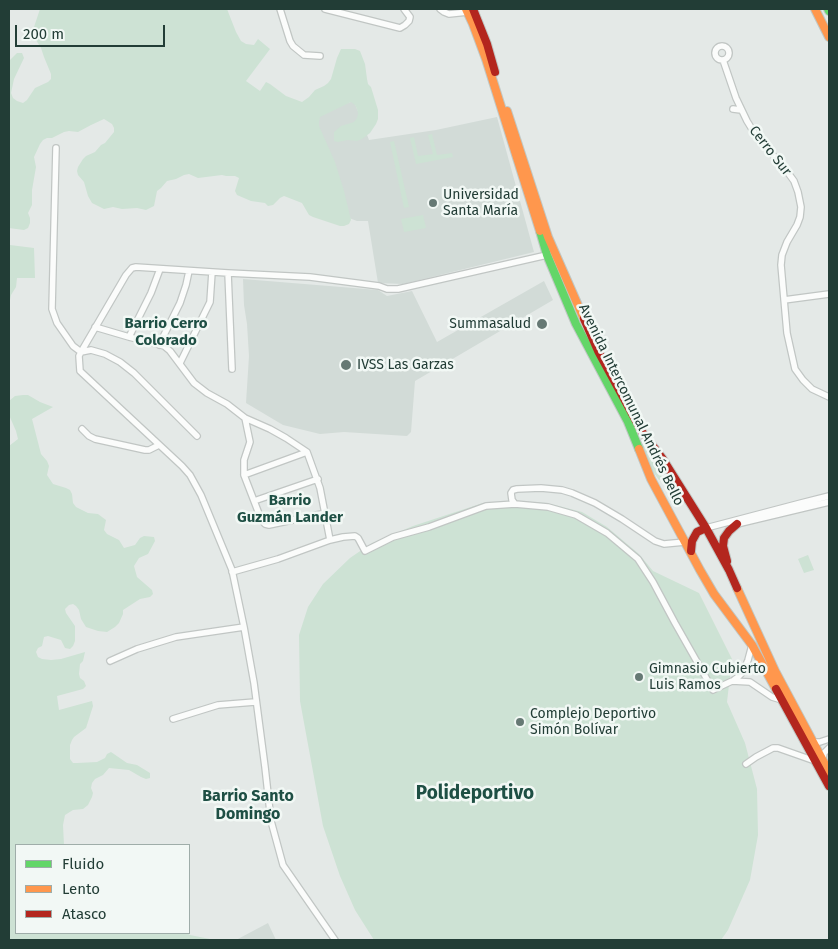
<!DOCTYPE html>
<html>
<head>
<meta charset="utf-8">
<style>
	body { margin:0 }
	#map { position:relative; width:838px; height:949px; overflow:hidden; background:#e4e9e7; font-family:"Fira Sans",sans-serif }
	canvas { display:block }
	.frame { position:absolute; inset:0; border:10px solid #223d36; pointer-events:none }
	.legend { position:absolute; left:15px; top:844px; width:175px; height:90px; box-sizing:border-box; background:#f2f8f5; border:1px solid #9fada9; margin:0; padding:6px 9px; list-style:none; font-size:15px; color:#223d36 }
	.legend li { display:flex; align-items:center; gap:10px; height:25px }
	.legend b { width:25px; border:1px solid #9fada9 }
	.scale { position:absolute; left:15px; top:25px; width:150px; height:22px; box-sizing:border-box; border:2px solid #223d36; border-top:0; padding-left:6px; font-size:15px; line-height:18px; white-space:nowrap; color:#223d36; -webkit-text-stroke:4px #f2f8f5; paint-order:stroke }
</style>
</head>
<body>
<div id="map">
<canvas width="838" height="949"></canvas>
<div class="frame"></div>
<ul class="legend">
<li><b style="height:6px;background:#63d668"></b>Fluido</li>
<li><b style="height:6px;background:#ff974d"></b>Lento</li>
<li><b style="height:6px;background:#b3261e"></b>Atasco</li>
</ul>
<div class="scale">200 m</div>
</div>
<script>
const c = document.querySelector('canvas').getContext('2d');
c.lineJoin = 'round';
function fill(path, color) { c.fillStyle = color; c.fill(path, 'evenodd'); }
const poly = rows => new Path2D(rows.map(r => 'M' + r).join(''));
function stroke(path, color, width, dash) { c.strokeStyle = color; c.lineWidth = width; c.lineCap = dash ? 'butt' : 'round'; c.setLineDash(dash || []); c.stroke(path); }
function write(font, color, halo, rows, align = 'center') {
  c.font = font + ' "Fira Sans",sans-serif'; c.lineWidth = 5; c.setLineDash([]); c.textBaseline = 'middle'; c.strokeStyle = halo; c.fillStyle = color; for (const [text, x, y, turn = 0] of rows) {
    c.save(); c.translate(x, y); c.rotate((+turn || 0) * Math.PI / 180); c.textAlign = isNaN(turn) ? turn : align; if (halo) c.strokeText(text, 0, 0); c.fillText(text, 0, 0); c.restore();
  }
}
const built = poly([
	[354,101,369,140,436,130,497,117,534,252,403,284,378,283,368,221,357,221,349,218,310,115],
	[243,279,378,290,387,296,412,291,437,342,544,281,553,300,415,381,411,432,407,436,344,432,320,434,283,425,246,403,249,356,247,324,244,305],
	[268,923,276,940,236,940]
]);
const green = poly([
	[40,9,227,9,236,32,241,41,246,44,254,45,258,39,270,49,246,81,260,91,266,82,270,84,286,96,302,102,309,97,315,90,324,86,328,83,331,79,337,58,341,49,355,49,360,51,365,64,367,79,368,84,371,87,378,110,378,119,376,124,370,133,362,139,357,141,348,140,338,142,334,141,334,132,341,126,354,122,357,118,358,114,357,109,355,105,351,102,324,115,320,117,319,122,319,126,335,162,344,191,351,220,349,224,344,226,340,226,313,217,309,215,302,203,284,196,280,198,273,205,268,206,265,203,251,201,237,195,235,191,239,178,235,176,226,176,222,175,198,178,189,174,184,175,176,179,167,181,161,188,157,191,154,206,146,210,137,208,122,209,113,207,104,209,92,203,88,196,84,182,78,175,77,171,78,167,83,159,86,156,95,152,101,145,105,143,114,132,114,128,112,124,104,119,91,125,78,132,69,131,64,132,52,138,47,138,43,140,40,144,34,157,36,167,32,190,32,205,28,213,30,218,30,223,28,228,24,230,9,228,9,61,17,53,22,53,24,58,14,79,11,93,13,98,17,101,23,103,27,100,35,88,48,82,51,79,51,74,44,57,41,48,36,40,34,31,34,27],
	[432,134,437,155,452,153,453,157,416,164,410,138,414,137,418,156,433,154,428,135],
	[394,141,409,207,404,208,390,142],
	[423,215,426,228,404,232,401,219],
	[9,240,10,245,34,248,35,278,17,278,16,287,11,295,9,305],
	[23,395,28,395,40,402,53,407,32,419,41,454,47,461,49,466,47,475,53,484,66,488,70,490,72,494,73,503,76,507,88,513,98,514,106,520,104,530,107,534,119,540,124,548,135,545,140,538,144,536,154,537,155,541,148,554,139,558,134,566,137,577,152,590,153,594,150,597,140,599,123,610,123,614,119,623,115,627,107,632,98,631,86,627,81,619,79,610,76,606,73,604,69,605,65,609,66,613,75,626,75,641,73,646,70,649,65,648,61,640,48,636,44,637,42,646,38,648,36,652,38,657,42,659,51,660,61,659,85,652,83,661,80,664,79,674,80,678,84,681,86,686,83,689,57,696,59,710,92,701,93,706,86,728,74,737,72,740,70,745,70,759,73,763,77,763,97,762,105,758,107,754,111,752,127,763,137,765,150,773,150,778,146,779,141,777,129,770,109,768,103,775,95,779,92,783,91,788,93,793,92,797,88,805,83,809,73,810,65,815,63,825,64,845,16,845,16,933,187,933,190,935,215,940,9,940,9,446,18,439,16,431,9,415,9,401,15,396],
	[640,439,663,478,659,480,647,463,638,441],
	[518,501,547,503,582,512,607,527,639,554,653,571,699,593,732,659,727,702,745,743,757,789,758,835,750,880,728,930,721,940,374,940,355,910,340,876,323,826,300,701,299,635,308,607,323,584,350,558,372,543,413,526,483,503],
	[808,555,814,570,804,573,798,559]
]);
const street = poly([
	[280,9,290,41,293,46,304,55,320,56],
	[325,9,400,28,405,25,409,21,410,17,404,9],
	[440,9,444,12,449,14,468,12],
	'715 53a7 7 0 1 1 14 0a7 7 0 1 1-14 0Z',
	[723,60,736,98,747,121,758,139,783,166,794,181,798,192,801,207,800,217,797,225,787,242,782,255,781,265,787,333,795,369,803,380,812,389,829,397],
	[733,109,741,110],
	[56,148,52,309,57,323,73,346,81,352,91,350,105,354,120,362,134,373,197,436],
	[228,273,232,369],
	[784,300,829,294],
	[95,327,129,337,164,346,170,351,194,383,207,393,227,404,245,418,250,442,244,460,244,475],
	[129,337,151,293,160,269],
	[159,345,180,303,186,285,189,271],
	[180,363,210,302,212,272],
	[82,429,89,436,95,439,145,450,149,450,159,445],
	[307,452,244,475,261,519,265,524,269,525,326,513],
	[254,501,318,479],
	[737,524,829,502],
	[706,528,801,503,829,496],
	[330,540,343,537,355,536,358,538,365,551,393,537,429,527,486,506,515,504],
	[685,542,664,544,655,541,622,519,595,503,572,493,562,490,541,488,517,489,513,490,511,493,512,500,515,504,548,507,576,515,607,533,638,559,653,582,675,623,713,690,732,681,750,682,772,697,782,700],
	[232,572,278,559,330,540,320,488,307,452,286,438,270,429,245,418],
	[110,661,137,649,176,637,244,627],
	[734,680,738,677,743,672,748,660,752,645],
	[173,719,218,705,255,702],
	[813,742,820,742,829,739],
	[823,759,824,753,829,748],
	[746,764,756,757,773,748,778,748,815,761],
	[335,940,283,865,271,821,265,767,254,683,244,627,232,570,201,495,190,475,182,466,80,371,79,356,81,352,126,275,132,268,136,267,228,273,310,277,379,286,387,289,398,289,547,255]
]);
const fast = poly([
	[828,9,829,11],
	[540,231,547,255,576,324,628,422,639,449]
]);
const slow = poly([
	[466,9,473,24,486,59,540,231],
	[815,9,829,37],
	[507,111,548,237,584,319],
	[639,449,651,479,700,570,714,594,752,645,776,689],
	[737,588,775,671,829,772]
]);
const jam = poly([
	[473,9,487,44,495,72],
	[584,319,598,351,642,432,662,458,706,528,729,570,737,588],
	[691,551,692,541,697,532,706,528],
	[727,561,723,546,724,538,729,531,737,524],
	[776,689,829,786]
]);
const markers = [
	[433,203,5,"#667974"],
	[542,324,6,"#667974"],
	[346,365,6,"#667974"],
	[639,677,5,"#667974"],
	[520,722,5,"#667974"]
];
const streetNames = [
	["Cerro Sur",770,151,52],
	["Avenida Intercomunal Andrés Bello",631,405,64]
];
const poiNames = [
	["Universidad",443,195],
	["Santa María",443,211],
	["Summasalud",531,324,"right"],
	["IVSS Las Garzas",357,365],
	["Gimnasio Cubierto",649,669],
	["Luis Ramos",649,685],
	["Complejo Deportivo",530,714],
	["Simón Bolívar",530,730]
];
const neighbourhoodNames = [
	["Barrio Cerro",166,324],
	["Colorado",166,341],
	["Barrio",290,501],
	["Guzmán Lander",290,518]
];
const quarterNames = [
	["Barrio Santo",248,797],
	["Domingo",248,815]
];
const districtNames = [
	["Polideportivo",475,794]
];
fill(built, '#d2dbd7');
fill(green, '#cde2d4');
stroke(street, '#c1c6c4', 8);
stroke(fast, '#c0c7c4', 10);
stroke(slow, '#c0c7c4', 10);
stroke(jam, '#c0c7c4', 10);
stroke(street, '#fbfcfb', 5.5);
stroke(fast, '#63d668', 8);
stroke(slow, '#ff974d', 8);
stroke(jam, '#b3261e', 8);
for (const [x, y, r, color] of markers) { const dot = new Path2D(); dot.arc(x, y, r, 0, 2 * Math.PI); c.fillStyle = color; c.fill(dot); stroke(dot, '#f2f8f5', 2); }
write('14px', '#223d36', '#f2f8f5', streetNames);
write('14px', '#223d36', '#f2f8f5', poiNames, 'left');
write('bold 15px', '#1e4f44', '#f2f8f5', neighbourhoodNames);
write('bold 16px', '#1e4f44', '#f2f8f5', quarterNames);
write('bold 19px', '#1e4f44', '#f2f8f5', districtNames);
</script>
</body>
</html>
